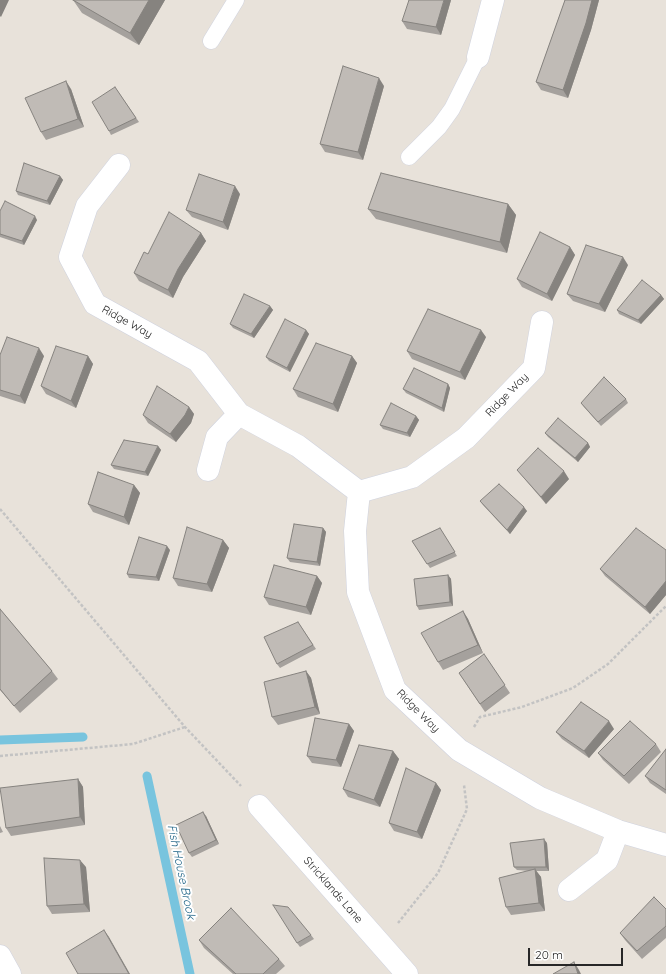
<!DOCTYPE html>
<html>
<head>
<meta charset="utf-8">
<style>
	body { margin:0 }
	#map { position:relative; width:666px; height:974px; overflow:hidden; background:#e8e2da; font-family:Quicksand,sans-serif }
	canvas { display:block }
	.scale { position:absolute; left:528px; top:948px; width:95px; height:18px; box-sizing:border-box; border:2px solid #272727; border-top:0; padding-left:5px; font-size:12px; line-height:14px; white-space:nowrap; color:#272727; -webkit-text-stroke:3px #fff; paint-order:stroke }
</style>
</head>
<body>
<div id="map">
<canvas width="666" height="974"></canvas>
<div class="scale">20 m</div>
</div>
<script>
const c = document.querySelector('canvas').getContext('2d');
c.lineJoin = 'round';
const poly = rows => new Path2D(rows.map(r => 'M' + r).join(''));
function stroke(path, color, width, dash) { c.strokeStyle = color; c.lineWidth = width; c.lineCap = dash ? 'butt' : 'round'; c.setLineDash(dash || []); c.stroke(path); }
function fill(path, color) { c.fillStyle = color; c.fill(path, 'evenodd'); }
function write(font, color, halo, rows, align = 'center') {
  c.font = font + ' Quicksand,sans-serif'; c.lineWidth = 4; c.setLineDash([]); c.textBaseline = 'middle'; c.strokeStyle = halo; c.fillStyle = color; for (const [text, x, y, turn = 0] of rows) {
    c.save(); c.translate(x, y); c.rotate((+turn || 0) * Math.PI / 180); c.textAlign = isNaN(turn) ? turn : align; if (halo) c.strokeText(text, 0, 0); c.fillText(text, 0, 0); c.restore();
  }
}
const stream = poly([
	[0,740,83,737],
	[147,776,190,974]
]);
const path = poly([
	[0,509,185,727,241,786],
	[474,727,480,717,522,707,573,688,608,664,666,606],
	[0,756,133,744,185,727],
	[398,923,438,873,467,809,464,785]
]);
const lane = poly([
	[211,41,236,0],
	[409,157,439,127,452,109,478,57]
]);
const street = poly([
	[478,57,493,0],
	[119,165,87,206,70,257,95,304,198,361,239,414,298,446,359,492,355,531,358,592,395,690,459,750,540,798,618,831,666,845],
	[208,470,217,437,239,414],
	[359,492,412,477,466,438,534,368,542,322],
	[259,806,407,974],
	[569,890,607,860,618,831],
	[0,956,10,974]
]);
const wall = poly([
	[73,0,165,0,139,45,82,13],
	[451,0,441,35,407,29,402,21],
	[565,0,599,0,591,30,568,98,541,90,536,82],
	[384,86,363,160,325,152,320,144],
	[115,87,139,122,111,135,109,131],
	[71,89,84,127,46,140,41,132],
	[60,176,63,180,50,205,18,195,16,191],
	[240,194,228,230,192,217,186,210],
	[508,204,516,215,507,253,376,219,368,209],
	[0,211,37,220,24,245,0,237],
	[201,233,206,241,183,277,173,298,139,281,134,273,148,254],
	[570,247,575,255,552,301,522,287,517,279],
	[628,265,605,312,573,301,567,294],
	[661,295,664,299,641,324,619,314,617,310],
	[270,306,273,310,254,338,233,328,230,324],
	[306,330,309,334,290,372,269,361,266,357],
	[486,337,465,380,412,359,407,351],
	[0,355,44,356,25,404,0,396],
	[88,356,93,364,76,408,46,394,41,386],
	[352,356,357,363,338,412,298,397,293,389],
	[448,384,450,388,444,412,406,393,403,389],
	[626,399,628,403,601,426,584,407,581,403],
	[189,407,194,414,191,423,176,442,148,423,143,415],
	[416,416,419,420,410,437,383,429,380,425],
	[545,433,588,443,590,447,578,462,548,437],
	[158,446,161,450,148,476,114,469,111,465],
	[517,470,569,479,546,504,523,477],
	[134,485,140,493,129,525,93,512,88,504],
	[480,501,527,511,510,534,483,505],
	[323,528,326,532,320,566,290,562,287,558],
	[440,528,457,556,430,568,412,541],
	[223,540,229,548,212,592,178,586,173,578],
	[170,550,159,581,129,578,127,574],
	[666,550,666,595,650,614,605,576,600,569],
	[448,575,451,579,453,606,419,610,417,606],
	[317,576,322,583,311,615,269,605,264,597],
	[0,609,52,671,58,679,20,713,0,690],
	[463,611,468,619,483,653,443,670,438,662],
	[298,622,316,649,280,668,277,664],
	[484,654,510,693,485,712,459,673],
	[306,671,311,678,320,714,278,725,272,717],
	[349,724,354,731,341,767,312,763,307,756],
	[614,729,589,758,562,739,556,732],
	[656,744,661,752,629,784,603,760,598,753],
	[666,749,666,794,650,783,645,776],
	[393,751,399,759,380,807,348,797,343,789],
	[78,779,83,787,85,825,11,836,6,828],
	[436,783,441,790,422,839,394,831,389,823],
	[206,816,219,844,192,857,189,853],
	[0,826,3,832,0,833],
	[547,843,549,871,536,871,541,877,545,911,511,915,506,907,530,871,517,870,514,867],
	[86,867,90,912,52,914,47,906],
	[666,909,666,938,642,959,625,940,620,933],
	[311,935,314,939,300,947,297,943],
	[199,940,279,959,285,966,276,974,233,974,204,948]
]);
const shadedWall = poly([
	[0,0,9,0,1,17,0,16],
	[149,0,165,0,139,45,130,33],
	[444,0,451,0,441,35,436,27],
	[592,0,599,0,591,30,568,98,563,90],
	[379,78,384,86,363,160,358,152],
	[66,81,71,89,84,127,78,119],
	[60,176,63,180,50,205,47,201],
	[235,186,240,194,228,230,223,222],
	[508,204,516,215,507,253,500,242],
	[35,216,37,220,24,245,22,241],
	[201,233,206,241,183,277,173,298,168,290,178,269],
	[570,247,575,255,552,301,547,294],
	[623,257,628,265,605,312,599,304],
	[661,295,664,299,641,324,638,320],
	[270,306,273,310,254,338,251,334],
	[306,330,309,334,290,372,287,368],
	[481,330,486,337,465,380,460,372],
	[39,348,44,356,25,404,20,396],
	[88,356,93,364,76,408,71,401],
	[352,356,357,363,338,412,333,404],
	[448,384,450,388,444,412,442,408],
	[189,407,194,414,191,423,176,442,170,434],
	[416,416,419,420,410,437,407,433],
	[588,443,590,447,578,462,575,458],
	[158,446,161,450,148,476,145,472],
	[564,471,569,479,546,504,541,497],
	[134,485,140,493,129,525,124,517],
	[524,507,527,511,510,534,507,530],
	[323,528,326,532,320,566,317,562],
	[223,540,229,548,212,592,207,584],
	[167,546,170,550,159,581,156,577],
	[448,575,451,579,453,606,450,602],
	[317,576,322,583,311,615,306,607],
	[666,581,666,595,650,614,645,607],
	[463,611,468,619,483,653,478,645],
	[306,671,311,678,320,714,315,707],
	[609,721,614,729,589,758,584,751],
	[349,724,354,731,341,767,336,760],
	[393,751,399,759,380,807,374,800],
	[78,779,83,787,85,825,80,817],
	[436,783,441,790,422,839,417,832],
	[203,812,206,816,219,844,216,840],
	[544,839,547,843,549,871,546,867],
	[80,860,86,867,90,912,84,904],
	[535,869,541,877,545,911,539,903],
	[104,930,109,937,130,974,129,974],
	[574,962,579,970,581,974,578,974]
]);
const building = poly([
	[73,0,149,0,130,33,73,0],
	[409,0,444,0,436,27,402,21,409,0],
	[565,0,592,0,586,23,563,90,536,82,565,0],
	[343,66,379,78,358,152,320,144,343,66],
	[66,81,78,119,41,132,25,98,66,81],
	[115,87,136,118,109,131,92,102,115,87],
	[24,163,60,176,47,201,16,191,24,163],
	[381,173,508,204,500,242,368,209,381,173],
	[199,174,235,186,223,222,186,210,199,174],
	[5,201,35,216,22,241,0,234,0,211,5,201],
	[169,212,201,233,178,269,168,290,134,273,144,252,148,254,169,212],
	[540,232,570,247,547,294,517,279,540,232],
	[586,245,623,257,599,304,567,294,586,245],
	[642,280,661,295,638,320,617,310,642,280],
	[244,294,270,306,251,334,230,324,244,294],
	[428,309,481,330,460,372,407,351,428,309],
	[285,319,306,330,287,368,266,357,285,319],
	[7,337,39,348,20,396,0,390,0,355,7,337],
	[316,343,352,356,333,404,293,389,316,343],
	[56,346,88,356,71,401,41,386,56,346],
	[414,368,448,384,442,408,403,389,414,368],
	[604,377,626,399,598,422,581,403,604,377],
	[157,386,189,407,185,415,170,434,143,415,157,386],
	[391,403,416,416,407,433,380,425,391,403],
	[558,418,588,443,575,458,545,433,558,418],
	[124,440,158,446,145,472,111,465,124,440],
	[538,448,564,471,541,497,517,470,538,448],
	[98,472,134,485,124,517,88,504,98,472],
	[499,484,524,507,507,530,480,501,499,484],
	[294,524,323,528,317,562,287,558,294,524],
	[187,527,223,540,207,584,173,578,187,527],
	[440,528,455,552,427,564,412,541,440,528],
	[636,528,666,550,666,581,645,607,600,569,636,528],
	[139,537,167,546,156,577,127,574,139,537],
	[274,565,317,576,306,607,264,597,274,565],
	[448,575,450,602,417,606,414,579,448,575],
	[0,609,52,671,14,706,0,689,0,609],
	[463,611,478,645,438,662,421,633,463,611],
	[298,622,313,645,277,664,264,637,298,622],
	[484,654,505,685,480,704,459,673,484,654],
	[306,671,315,707,272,717,264,682,306,671],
	[581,702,609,721,584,751,556,732,581,702],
	[315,718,349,724,336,760,307,756,315,718],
	[630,721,656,744,624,776,598,753,630,721],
	[359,745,393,751,374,800,343,789,359,745],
	[666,749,666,790,645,776,666,749],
	[406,768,436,783,417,832,389,823,406,768],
	[78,779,80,817,6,828,0,788,78,779],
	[203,812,216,840,189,853,176,825,203,812],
	[544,839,546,867,514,867,510,843,544,839],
	[44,858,80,860,84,904,47,906,44,858],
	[535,869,539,903,506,907,499,878,535,869],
	[654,897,666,909,666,926,637,951,620,933,654,897],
	[273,905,288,907,311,935,297,943,273,905],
	[231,908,279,959,263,974,236,974,199,940,231,908],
	[104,930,129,974,78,974,66,953,104,930],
	[574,962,578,974,553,974,574,962]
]);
const streetNames = [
	["Ridge Way",127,322,29],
	["Ridge Way",507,395,-46],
	["Ridge Way",418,711,45],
	["Stricklands Lane",333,890,49]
];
const waterNames = [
	["Fish House Brook",181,872,78]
];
stroke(stream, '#78c4de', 9);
stroke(lane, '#cfd2de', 17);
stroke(street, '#cfd2de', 23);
stroke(path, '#c3c3c3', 2.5, [3, 2]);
stroke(lane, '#fff', 16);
stroke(street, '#fff', 22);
fill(wall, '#a5a19d');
fill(shadedWall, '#86837f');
fill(building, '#c0bbb6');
stroke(building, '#86837f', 1);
write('11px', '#272727', '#fff', streetNames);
write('italic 12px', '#1d6285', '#fff', waterNames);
</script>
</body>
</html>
